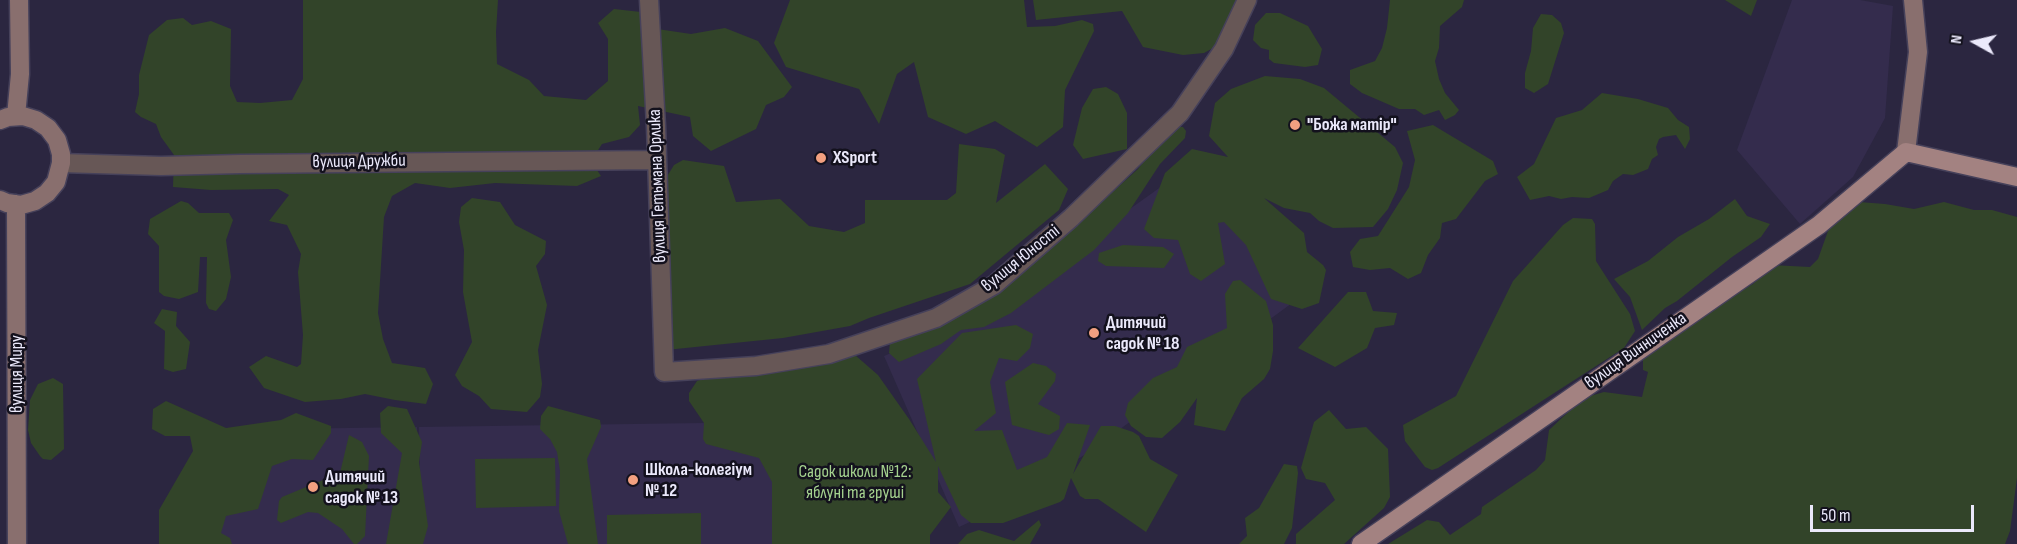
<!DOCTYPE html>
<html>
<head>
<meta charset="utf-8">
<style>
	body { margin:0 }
	#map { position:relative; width:2017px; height:544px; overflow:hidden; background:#2b2640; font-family:"Sofia Sans Condensed",sans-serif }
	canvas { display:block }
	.north { position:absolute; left:1945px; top:12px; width:60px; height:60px; -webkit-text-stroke:4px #13111d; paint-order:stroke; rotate:278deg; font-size:16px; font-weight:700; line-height:24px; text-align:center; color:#ebe9fb }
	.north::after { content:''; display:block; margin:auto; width:21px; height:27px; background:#ebe9fb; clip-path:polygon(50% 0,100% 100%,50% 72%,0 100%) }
	.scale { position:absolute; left:1810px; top:505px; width:164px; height:27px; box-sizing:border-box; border:3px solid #ebe9fb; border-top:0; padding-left:8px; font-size:18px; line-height:21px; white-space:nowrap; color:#ebe9fb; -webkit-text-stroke:4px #13111d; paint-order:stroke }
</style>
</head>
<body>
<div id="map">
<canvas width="2017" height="544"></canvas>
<div class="north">N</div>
<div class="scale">50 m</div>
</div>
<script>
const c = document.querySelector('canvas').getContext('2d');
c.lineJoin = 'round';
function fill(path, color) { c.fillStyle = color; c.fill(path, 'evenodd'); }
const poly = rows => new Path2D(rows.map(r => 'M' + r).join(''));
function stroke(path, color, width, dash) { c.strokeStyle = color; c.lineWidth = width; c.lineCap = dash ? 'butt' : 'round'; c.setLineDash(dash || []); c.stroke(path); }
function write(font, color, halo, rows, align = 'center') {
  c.font = font + ' "Sofia Sans Condensed",sans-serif'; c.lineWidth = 5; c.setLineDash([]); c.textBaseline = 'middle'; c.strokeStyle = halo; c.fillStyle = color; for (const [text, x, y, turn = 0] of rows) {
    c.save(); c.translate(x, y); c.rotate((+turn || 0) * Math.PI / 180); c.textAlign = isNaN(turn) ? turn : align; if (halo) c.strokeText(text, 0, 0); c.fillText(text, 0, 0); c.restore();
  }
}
const built = poly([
	[1792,0,1860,0,1893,6,1885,118,1853,177,1800,224,1737,150],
	[1204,156,1303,295,1086,454,983,516,959,527,884,356,993,310,1053,264],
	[846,414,846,544,421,544,419,427,704,423],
	[417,427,418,544,209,544,208,430]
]);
const green = poly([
	[303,0,498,0,496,32,497,64,529,80,544,96,586,100,608,81,608,39,598,23,614,9,641,12,644,27,691,34,725,28,758,41,792,87,784,97,766,105,756,129,711,151,693,136,690,117,638,106,640,125,629,137,602,144,591,161,601,176,577,186,495,183,450,188,415,183,392,196,384,217,378,313,383,339,392,363,425,368,433,384,426,404,395,400,365,394,341,399,305,402,264,388,249,367,266,356,297,367,301,364,303,335,298,272,301,254,287,225,269,221,289,195,278,189,211,190,173,187,174,155,161,137,156,124,141,117,135,112,139,94,139,75,149,35,167,20,183,18,192,25,211,21,231,29,230,86,237,102,260,103,292,100,303,79],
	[790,0,1024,0,1027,27,1055,26,1082,20,1093,24,1094,31,1065,90,1063,127,1037,147,995,121,966,134,928,117,914,62,897,74,879,124,859,89,786,67,774,43],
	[1033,0,1239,0,1224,42,1204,53,1183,55,1143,47,1122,11,1036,20],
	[1390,0,1464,0,1462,7,1440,26,1439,48,1435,61,1439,79,1445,93,1459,110,1455,115,1445,120,1439,110,1424,115,1415,109,1399,109,1362,93,1350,84,1350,70,1375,61,1382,48,1387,28],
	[1725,0,1757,0,1751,16],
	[1266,13,1280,13,1308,26,1322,49,1318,65,1305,67,1274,63,1269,59,1269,50,1261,48,1253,40,1255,25],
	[1541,14,1552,15,1561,23,1564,33,1548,84,1534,93,1525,88,1525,73,1531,51,1533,28],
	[1265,76,1300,79,1324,88,1395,147,1403,163,1397,190,1388,209,1373,227,1333,228,1319,221,1310,213,1284,208,1264,198,1304,233,1307,252,1323,265,1326,270,1319,303,1302,309,1271,299,1246,245,1224,222,1218,223,1225,264,1201,281,1190,274,1178,240,1154,238,1144,229,1165,173,1192,149,1228,157,1209,136,1215,103,1231,89],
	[1106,87,1118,94,1127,113,1127,149,1083,159,1073,145,1082,108,1093,89],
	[1602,93,1638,99,1668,108,1678,120,1689,127,1690,139,1685,149,1676,135,1663,137,1659,139,1656,147,1658,155,1652,159,1648,169,1633,175,1623,174,1613,181,1608,190,1589,198,1572,197,1561,199,1549,196,1530,200,1517,177,1534,164,1556,118,1582,110],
	[1433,125,1493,161,1498,174,1485,181,1456,219,1442,223,1440,238,1428,255,1421,273,1408,279,1390,268,1370,270,1353,267,1350,252,1360,239,1378,236,1409,187,1415,160,1407,131],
	[1176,127,1183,127,1186,131,1185,138,1160,164,1128,213,1094,250,1011,313,984,327,961,330,941,344,899,362,889,353,890,342,993,292,1055,245,1079,217,1097,206,1138,169,1164,135],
	[959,144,995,149,1005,155,996,203,1045,164,1068,189,1059,210,970,284,869,318,850,326,783,338,666,350,666,178,674,165,683,160,724,166,736,202,780,199,809,226,844,232,865,223,865,200,947,200,956,193],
	[472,198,500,202,515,225,546,241,545,254,536,266,547,305,538,350,542,384,540,397,527,412,491,409,479,396,462,386,455,375,472,342,463,292,464,250,459,222,461,207],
	[1735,199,1747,216,1770,224,1761,237,1732,257,1677,301,1665,308,1642,330,1630,297,1614,279,1648,261,1678,237,1709,219],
	[181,201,188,203,199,213,229,213,233,220,226,240,231,277,226,299,216,311,209,309,206,303,207,257,200,257,198,292,179,299,164,296,159,292,159,246,148,234,150,219],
	[1859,202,1885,204,1914,209,1944,202,1974,210,1992,210,2017,217,2017,478,2010,531,2005,544,1388,544,1427,520,1439,522,1450,535,1481,514,1482,507,1536,470,1545,460,1549,430,1579,402,1590,396,1604,392,1642,397,1648,372,1643,370,1643,358,1655,338,1753,284,1771,265,1810,267,1818,259,1828,231,1838,217],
	[1573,218,1592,219,1595,224,1596,261,1630,314,1635,331,1624,348,1438,468,1432,470,1425,467,1405,441,1403,425,1456,396,1513,281,1563,225],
	[1123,245,1163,247,1174,254,1164,268,1106,266,1098,261,1099,253],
	[1240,280,1266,301,1273,325,1273,351,1270,369,1264,379,1242,398,1225,431,1194,425,1197,398,1180,422,1162,438,1146,437,1131,426,1125,415,1128,403,1153,378,1177,367,1187,347,1227,328,1225,294,1233,281],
	[1348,292,1366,292,1373,311,1397,313,1394,325,1375,328,1367,348,1335,367,1298,348],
	[162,309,177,312,176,326,190,342,186,369,173,372,164,369,165,331,154,323],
	[1016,325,1033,334,1030,348,1017,361,999,358,990,382,996,413,974,431,1002,430,1017,470,1047,457,1067,423,1090,425,1073,474,1101,426,1115,426,1133,432,1139,436,1150,459,1178,475,1146,532,1098,499,1085,499,1080,496,1071,478,1064,499,1060,502,1003,523,971,523,961,515,938,466,938,492,951,507,930,535,930,544,772,544,772,482,759,458,706,444,703,439,704,423,689,401,689,393,697,381,703,379,855,355,878,375,909,419,936,462,917,379,962,333],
	[1033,363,1046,366,1056,374,1055,381,1038,404,1060,416,1059,429,1049,435,1012,425,1005,382],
	[53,378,63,384,64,449,51,460,43,459,40,456,31,443,28,430,30,400,38,384],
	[166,401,226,428,281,420,296,413,331,426,331,433,313,460,292,459,272,466,258,509,226,516,221,533,230,538,232,544,159,544,159,510,193,451,190,436,165,436,152,429,153,409],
	[388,406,407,409,422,442,419,462,428,526,423,544,386,544,402,453,381,433,380,413],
	[548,406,600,420,601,427,587,459,598,544,568,544,559,511,560,471,557,452,550,439,540,429,541,416],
	[1329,410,1346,429,1366,427,1388,449,1390,497,1384,508,1344,544,1296,544,1296,534,1335,500,1325,483,1306,479,1301,468,1314,422],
	[349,435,362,442,369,456,365,536,357,544,354,544,342,529,318,513,308,512,281,523,277,520,279,501,282,497,340,473],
	[555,458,556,506,476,508,475,459],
	[1284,464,1297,466,1298,473,1292,528,1284,544,1239,544,1247,536,1245,518,1259,508],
	[701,513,701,544,607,544,607,515],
	[1039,520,1041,525,1030,544,958,544,967,534,979,530,1014,541]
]);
const minor = poly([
	[649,0,656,126,664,372,756,366,829,354,936,318,994,285,1071,218,1180,113,1224,49,1247,0],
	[61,163,161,166,240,164,657,160]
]);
const secondary = poly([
	[16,116,20,74,19,0],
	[0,120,8,117,23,116,36,120,48,128,57,140,61,154,61,163,56,182,47,193,35,201,21,205,7,203,0,200],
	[1906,152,1918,52,1913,0],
	[16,204,17,544]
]);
const primary = poly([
	[1361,544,1819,225,1906,152,2017,177]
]);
const markers = [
	[1295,125,6,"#f2a080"],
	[821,158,6,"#f2a080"],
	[1094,333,6,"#f2a080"],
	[633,480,6,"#f2a080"],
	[313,487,6,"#f2a080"]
];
const poiNames = [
	["\"Божа матір\"",1307,125],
	["XSport",833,158],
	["Дитячий",1106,323],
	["садок № 18",1106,344],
	["Школа-колегіум",645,470],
	["№ 12",645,491],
	["Дитячий",325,477],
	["садок № 13",325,498]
];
const streetNames = [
	["вулиця Дружби",359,162,-1],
	["вулиця Гетьмана Орлика",658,186,-92],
	["вулиця Юності",1021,259,-39],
	["вулиця Винниченка",1636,351,-35],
	["вулиця Миру",17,374,-90]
];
const parkNames = [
	["Садок школи №12:",855,472],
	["яблуні та груші",855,493]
];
fill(built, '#342c4d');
fill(green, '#324429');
stroke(minor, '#46415a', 21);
stroke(secondary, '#46415a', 21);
stroke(primary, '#46415a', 21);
stroke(minor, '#675756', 18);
stroke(secondary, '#896f6e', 18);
stroke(primary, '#a38281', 18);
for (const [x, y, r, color] of markers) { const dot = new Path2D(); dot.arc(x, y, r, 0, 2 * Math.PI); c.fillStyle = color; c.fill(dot); stroke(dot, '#13111d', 2); }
write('bold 18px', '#ebe9fb', '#13111d', poiNames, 'left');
write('18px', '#ebe9fb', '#13111d', streetNames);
write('18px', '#a4d18e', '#13111d', parkNames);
</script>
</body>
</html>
